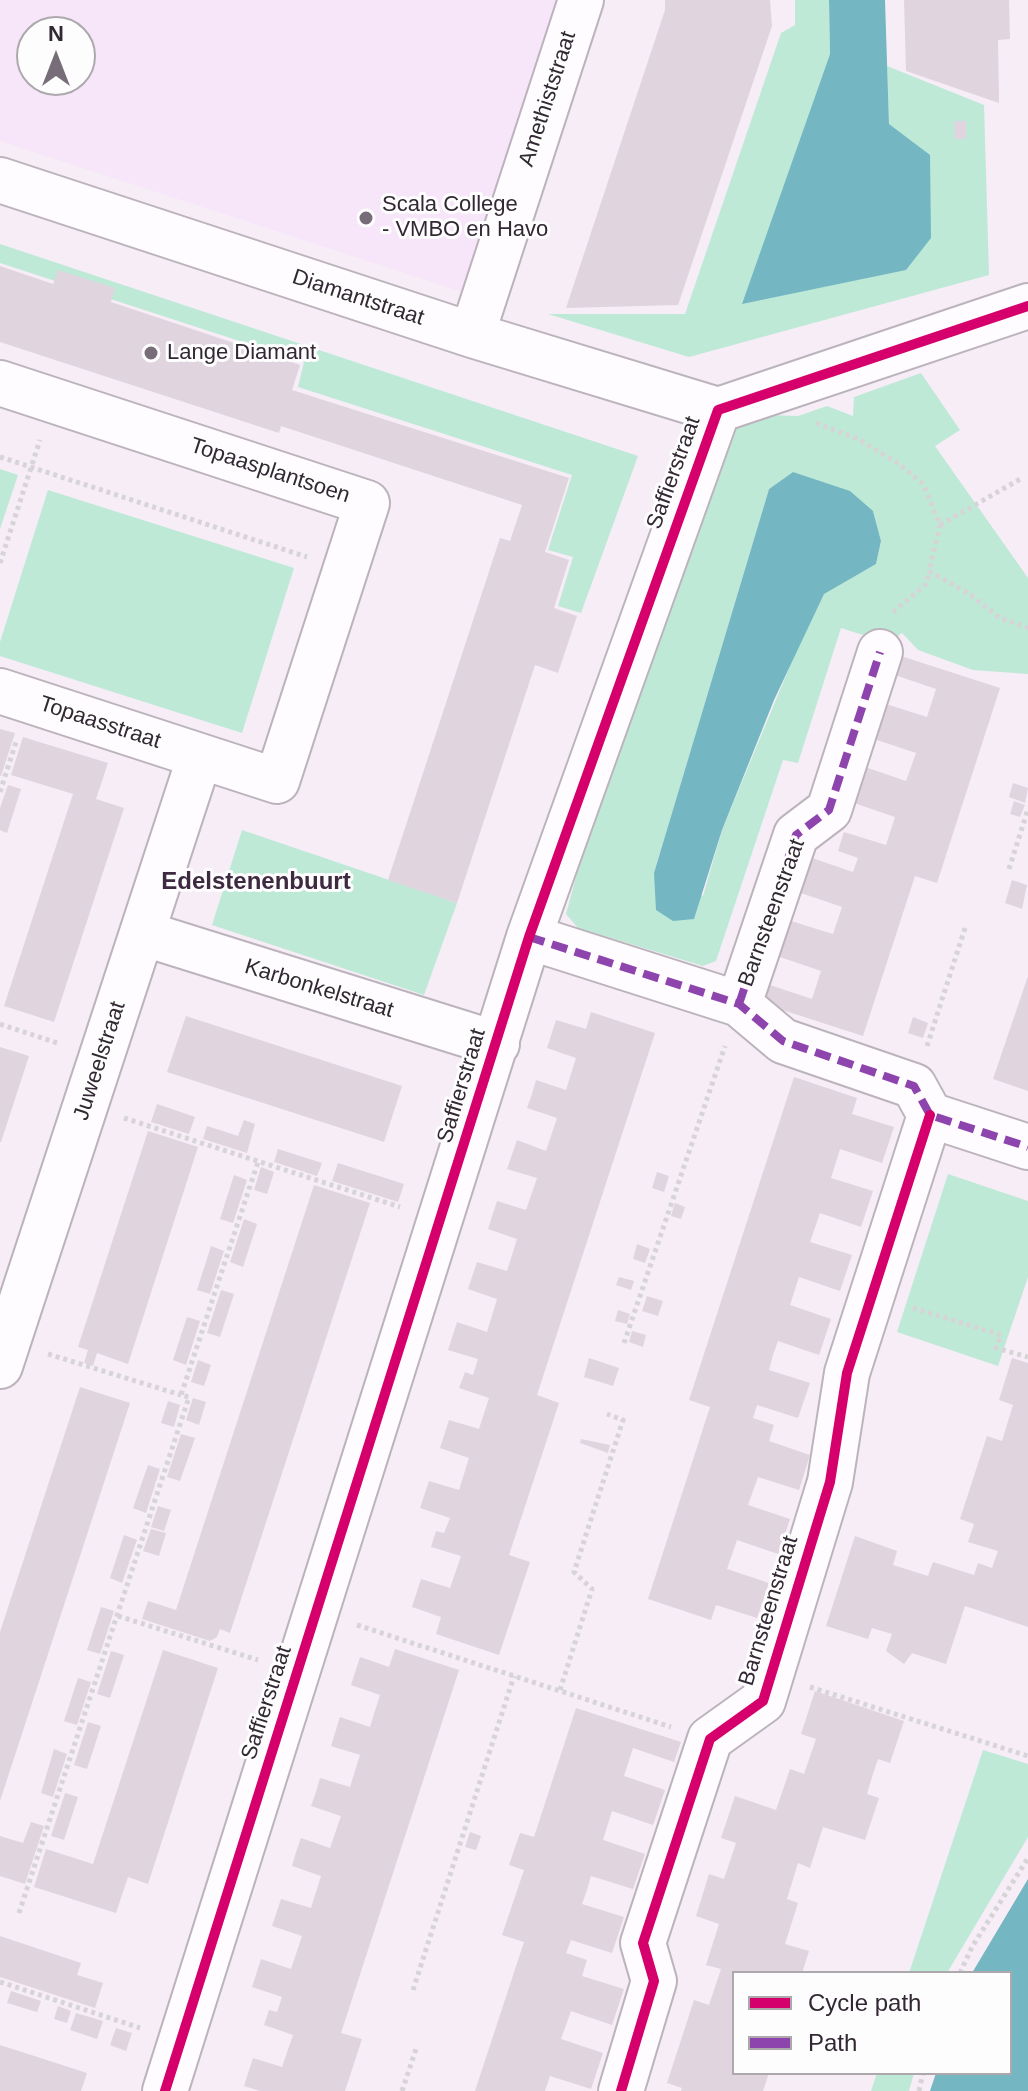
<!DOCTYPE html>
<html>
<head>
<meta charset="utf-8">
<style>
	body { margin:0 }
	#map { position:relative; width:1028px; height:2091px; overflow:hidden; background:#f6edf7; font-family:Arial,sans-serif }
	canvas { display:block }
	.legend { position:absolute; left:732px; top:1971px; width:280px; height:104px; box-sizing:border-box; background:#fdfdfd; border:2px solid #aca8ac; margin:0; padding:10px 14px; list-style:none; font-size:24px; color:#322833 }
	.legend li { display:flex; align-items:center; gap:16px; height:40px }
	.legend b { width:40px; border:2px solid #aca8ac }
	.north { position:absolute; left:16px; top:16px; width:80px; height:80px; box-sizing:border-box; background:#fdfdfd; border:2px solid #aca8ac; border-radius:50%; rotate:0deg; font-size:22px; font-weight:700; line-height:32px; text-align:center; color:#322833 }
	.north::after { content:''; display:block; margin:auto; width:28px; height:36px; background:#776d78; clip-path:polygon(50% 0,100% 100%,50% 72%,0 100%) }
</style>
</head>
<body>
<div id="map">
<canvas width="1028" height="2091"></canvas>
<ul class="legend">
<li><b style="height:10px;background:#d6006c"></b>Cycle path</li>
<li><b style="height:10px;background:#8e44ad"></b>Path</li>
</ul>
<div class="north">N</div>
</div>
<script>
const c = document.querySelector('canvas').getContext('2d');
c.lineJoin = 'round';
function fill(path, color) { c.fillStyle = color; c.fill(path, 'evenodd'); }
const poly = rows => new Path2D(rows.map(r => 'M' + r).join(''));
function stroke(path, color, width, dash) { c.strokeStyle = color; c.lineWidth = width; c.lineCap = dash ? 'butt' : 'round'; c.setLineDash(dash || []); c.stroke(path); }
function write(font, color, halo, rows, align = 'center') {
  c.font = font + ' Arial,sans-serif'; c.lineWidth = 6; c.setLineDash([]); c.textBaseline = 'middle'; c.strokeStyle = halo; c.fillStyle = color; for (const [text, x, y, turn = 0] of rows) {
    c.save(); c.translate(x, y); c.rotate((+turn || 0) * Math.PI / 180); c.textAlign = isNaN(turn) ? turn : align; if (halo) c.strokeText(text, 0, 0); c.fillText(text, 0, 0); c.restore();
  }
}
const built = poly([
	[0,0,561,0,472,295,0,141],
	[32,32,80,32,80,80,32,80]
]);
const green = poly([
	[795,0,829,0,830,54,743,303,889,124,887,66,984,105,989,275,689,357,548,314,685,314,781,33,795,25],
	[0,244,638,456,581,613,558,606,573,557,548,550,572,475,298,387,304,362,0,263],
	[921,373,960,430,935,446,1028,578,1028,674,973,670,918,650,902,633,888,643,841,628,798,763,783,760,716,961,703,966,578,928,566,914,583,851,720,435,769,415,798,416,827,406,853,416,854,397],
	[793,472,873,511,881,541,876,564,824,593,804,632,722,830,703,896,654,873,769,489],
	[0,469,18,475,0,529],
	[48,490,294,568,242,733,0,656,0,642],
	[242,830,457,903,424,995,212,925],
	[948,1174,1028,1201,1028,1277,998,1366,897,1332],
	[983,1750,1028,1764,1028,1837,947,1973,909,1973],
	[877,2073,914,2073,909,2091,871,2091]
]);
const water = poly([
	[829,0,885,0,889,124,930,155,931,238,906,270,742,304,830,54],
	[793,472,850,491,873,511,881,541,876,564,824,594,774,700,722,830,694,919,673,921,656,910,654,873,769,489],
	[1028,1879,1028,2091,930,2091,936,2073,1010,2073,1010,1973,972,1973]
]);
const building = poly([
	[665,0,770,0,772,26,678,305,566,308,665,10],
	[904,0,1009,0,1010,39,998,40,999,103,906,71],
	[954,121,966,121,966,139,955,139],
	[0,266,53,284,58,270,115,288,111,302,300,365,292,390,569,478,545,552,569,560,554,608,577,616,558,673,535,665,457,903,388,880,500,538,510,541,522,505,281,426,279,433,0,342],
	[901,656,1000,688,937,883,915,876,863,1036,764,1004,770,985,812,999,821,971,780,957,791,921,833,934,842,907,801,893,812,858,853,872,858,858,838,851,844,832,886,845,895,817,854,803,865,767,906,781,916,753,874,739,886,704,927,717,936,689,895,675],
	[0,729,15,733,1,776,0,776],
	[23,737,108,763,96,799,124,808,54,1022,4,1006,73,794,11,775],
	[1013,783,1028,788,1025,803,1009,797],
	[8,785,21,789,7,833,0,830,0,808],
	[1014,801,1025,805,1020,817,1010,814],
	[1012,880,1027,885,1022,909,1005,903],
	[1028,976,1028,1091,993,1079],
	[591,1012,655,1033,537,1395,559,1403,509,1555,530,1562,499,1655,436,1634,441,1617,412,1607,421,1579,450,1588,461,1556,431,1547,436,1531,444,1533,450,1518,420,1508,429,1481,459,1490,469,1458,440,1448,449,1420,479,1429,489,1398,459,1388,465,1372,473,1375,478,1359,448,1350,457,1322,487,1332,497,1299,468,1289,477,1262,507,1271,517,1239,488,1229,497,1201,526,1210,537,1178,507,1169,517,1140,546,1151,557,1118,527,1108,532,1094,536,1080,566,1090,576,1058,547,1048,556,1020,586,1029],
	[186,1016,402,1086,384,1142,167,1072],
	[913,1017,928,1023,923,1038,908,1033],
	[0,1047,29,1056,1,1142,0,1142],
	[794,1077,857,1098,852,1114,894,1127,882,1163,840,1149,831,1178,873,1191,861,1227,820,1213,810,1242,852,1255,840,1291,799,1277,790,1305,831,1319,819,1355,778,1341,773,1355,769,1370,810,1383,798,1418,757,1405,753,1418,774,1425,769,1441,810,1455,799,1490,758,1477,748,1505,790,1519,778,1554,737,1540,727,1569,769,1583,757,1618,716,1605,711,1620,648,1599,710,1407,689,1400],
	[157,1104,195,1117,189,1134,151,1122],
	[244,1120,255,1124,247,1153,203,1139,207,1126,238,1136],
	[148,1131,198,1147,128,1364,97,1353,93,1366,84,1363,88,1350,78,1347],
	[278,1149,322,1163,317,1176,274,1162],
	[338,1163,404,1184,398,1202,332,1181],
	[261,1167,274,1172,267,1194,254,1190],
	[657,1172,669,1176,664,1192,652,1188],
	[234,1175,247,1180,233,1223,220,1219],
	[314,1185,370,1203,230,1633,220,1629,217,1637,210,1641,142,1619,148,1601,176,1610],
	[675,1203,685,1207,681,1219,671,1216],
	[244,1219,257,1224,243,1267,230,1262],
	[637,1244,650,1249,645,1263,633,1259],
	[211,1246,224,1251,210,1294,197,1290],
	[619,1277,634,1281,631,1290,616,1285],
	[221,1290,234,1294,220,1337,207,1333],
	[647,1296,663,1301,658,1316,642,1311],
	[618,1310,630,1314,627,1324,615,1321],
	[187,1317,200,1321,186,1365,173,1360],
	[632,1331,646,1335,643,1347,629,1342],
	[589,1358,619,1368,613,1386,584,1377],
	[1012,1358,1028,1363,1028,1627,965,1606,946,1664,912,1653,904,1664,886,1651,892,1634,872,1628,868,1639,826,1626,855,1536,897,1551,893,1565,928,1576,933,1562,974,1575,978,1563,992,1568,998,1551,968,1542,974,1524,960,1519,987,1436,1002,1441,1013,1405,999,1400],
	[198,1360,211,1365,204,1386,191,1382],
	[80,1387,130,1403,0,1801,0,1632],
	[193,1398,206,1402,199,1425,186,1420],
	[168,1401,180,1405,174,1427,161,1423],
	[181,1434,195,1438,180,1481,167,1477],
	[581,1439,610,1445,608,1453,580,1443],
	[148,1465,160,1469,146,1513,133,1508],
	[158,1506,171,1510,164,1531,151,1527],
	[151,1529,166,1533,159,1556,143,1551],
	[124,1535,137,1540,122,1583,110,1578],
	[101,1607,114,1611,100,1654,87,1650],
	[395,1649,459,1670,341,2033,362,2039,345,2091,260,2091,244,2086,253,2058,282,2067,293,2035,264,2025,269,2010,277,2012,282,1997,252,1987,261,1959,291,1969,302,1936,272,1926,281,1899,311,1908,321,1876,292,1866,296,1852,301,1838,330,1848,341,1816,311,1806,316,1792,320,1778,350,1787,360,1755,331,1746,340,1717,370,1727,380,1695,351,1685,360,1657,389,1667],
	[163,1650,218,1668,148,1884,128,1877,116,1913,34,1887,46,1849,93,1864],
	[111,1651,124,1655,110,1698,97,1694],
	[78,1678,91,1682,77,1725,64,1721],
	[815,1691,904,1721,890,1763,878,1759,872,1777,867,1794,879,1798,865,1840,823,1827,810,1868,798,1863,787,1899,798,1903,785,1944,809,1951,802,1973,734,1973,734,2073,769,2073,763,2091,681,2091,682,2088,667,2083,694,2000,709,2005,721,1969,706,1965,719,1924,696,1916,709,1874,724,1879,736,1843,721,1838,735,1796,776,1810,790,1769,804,1774,816,1739,801,1734],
	[576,1708,681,1742,674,1762,633,1748,624,1776,665,1790,653,1825,612,1811,603,1840,645,1854,633,1889,591,1876,587,1890,582,1904,624,1917,612,1953,571,1940,566,1953,587,1960,582,1976,624,1989,612,2025,571,2011,561,2039,603,2053,591,2089,550,2076,545,2091,475,2091,524,1942,502,1935,524,1870,509,1865,520,1833,534,1837],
	[88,1722,101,1726,87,1769,74,1765],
	[54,1749,67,1754,53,1797,41,1793],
	[65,1793,78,1797,64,1840,51,1836],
	[31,1822,44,1826,25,1884,0,1876,0,1836,23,1843],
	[470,1832,481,1836,476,1850,465,1847],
	[0,1936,81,1963,77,1975,103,1983,95,2008,0,1977],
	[11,1991,41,2001,37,2012,7,2003],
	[58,2006,71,2011,67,2023,54,2019],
	[76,2013,103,2021,97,2039,70,2030],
	[116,2028,132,2033,126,2051,110,2045],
	[0,2045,87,2073,81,2091,0,2091]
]);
const path = poly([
	[816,423,858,439,899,464,923,484,940,525,929,571,968,593,1000,618,1028,628],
	[0,457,307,557],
	[940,525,1022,478],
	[0,563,40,440],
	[893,612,926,584,929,571],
	[0,792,17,739],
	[1009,869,1028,809],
	[0,1024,60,1044],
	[927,1046,966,925],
	[124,1118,400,1207],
	[913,1308,1001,1335,996,1348,1028,1357],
	[624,1343,725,1046],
	[48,1354,181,1395],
	[118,1616,258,1660],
	[357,1625,671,1727],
	[810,1687,1028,1756],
	[560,1690,592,1589,574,1572,623,1420,607,1414],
	[19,1913,189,1397,181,1395,258,1162],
	[960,1973,972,1947,1028,1858],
	[0,1982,140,2028],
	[413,1990,514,1676],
	[402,2091,416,2049],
	[919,2091,923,2073]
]);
const minor = poly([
	[0,180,472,335,718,410],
	[472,335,581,0],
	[0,383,367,503,277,781,0,691],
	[142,933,497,1044],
	[529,937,739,1004,783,1041,914,1086,930,1115,1028,1147],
	[739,1004,796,835,829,810,880,652],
	[0,1366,200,756],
	[165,2091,529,937,718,410,1028,306],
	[621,2091,654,1981,643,1943,710,1739,763,1701,830,1482,847,1373,930,1115]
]);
const quiet = poly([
	[529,937,739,1004,783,1041,914,1086,930,1115,1028,1147],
	[739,1004,796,835,829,810,880,652]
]);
const cycleway = poly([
	[165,2091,529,937,718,410,1028,306],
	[621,2091,654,1981,643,1943,710,1739,763,1701,830,1482,847,1373,930,1115]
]);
const markers = [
	[366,218,8,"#776d78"],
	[151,353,8,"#776d78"]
];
const streetNames = [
	["Amethiststraat",548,99,-72],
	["Diamantstraat",358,298,18],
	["Topaasplantsoen",270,471,18],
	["Saffierstraat",674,473,-70],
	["Topaasstraat",100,723,18],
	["Barnsteenstraat",772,913,-70],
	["Karbonkelstraat",319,989,17],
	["Juweelstraat",100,1061,-72],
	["Saffierstraat",462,1086,-73],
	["Barnsteenstraat",769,1611,-73],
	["Saffierstraat",267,1703,-72]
];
const poiNames = [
	["Scala College",382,205],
	["- VMBO en Havo",382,230],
	["Lange Diamant",167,353]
];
const neighbourhoodNames = [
	["Edelstenenbuurt",256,882]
];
fill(built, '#f7e5f9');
fill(green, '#bee9d7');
fill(water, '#74b7c2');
fill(building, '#e0d4df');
stroke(minor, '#bcb3bd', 48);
stroke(path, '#d7d4d7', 5, [4, 4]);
stroke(minor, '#fefcfe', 44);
stroke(quiet, '#8e44ad', 8, [16, 8]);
stroke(cycleway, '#d6006c', 10);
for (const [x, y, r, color] of markers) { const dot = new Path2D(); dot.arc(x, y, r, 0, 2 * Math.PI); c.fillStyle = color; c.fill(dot); stroke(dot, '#fdfdfd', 3); }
write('22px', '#322833', '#fdfdfd', streetNames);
write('22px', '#322833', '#fdfdfd', poiNames, 'left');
write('bold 24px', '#3d2940', '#fdfdfd', neighbourhoodNames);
</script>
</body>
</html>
